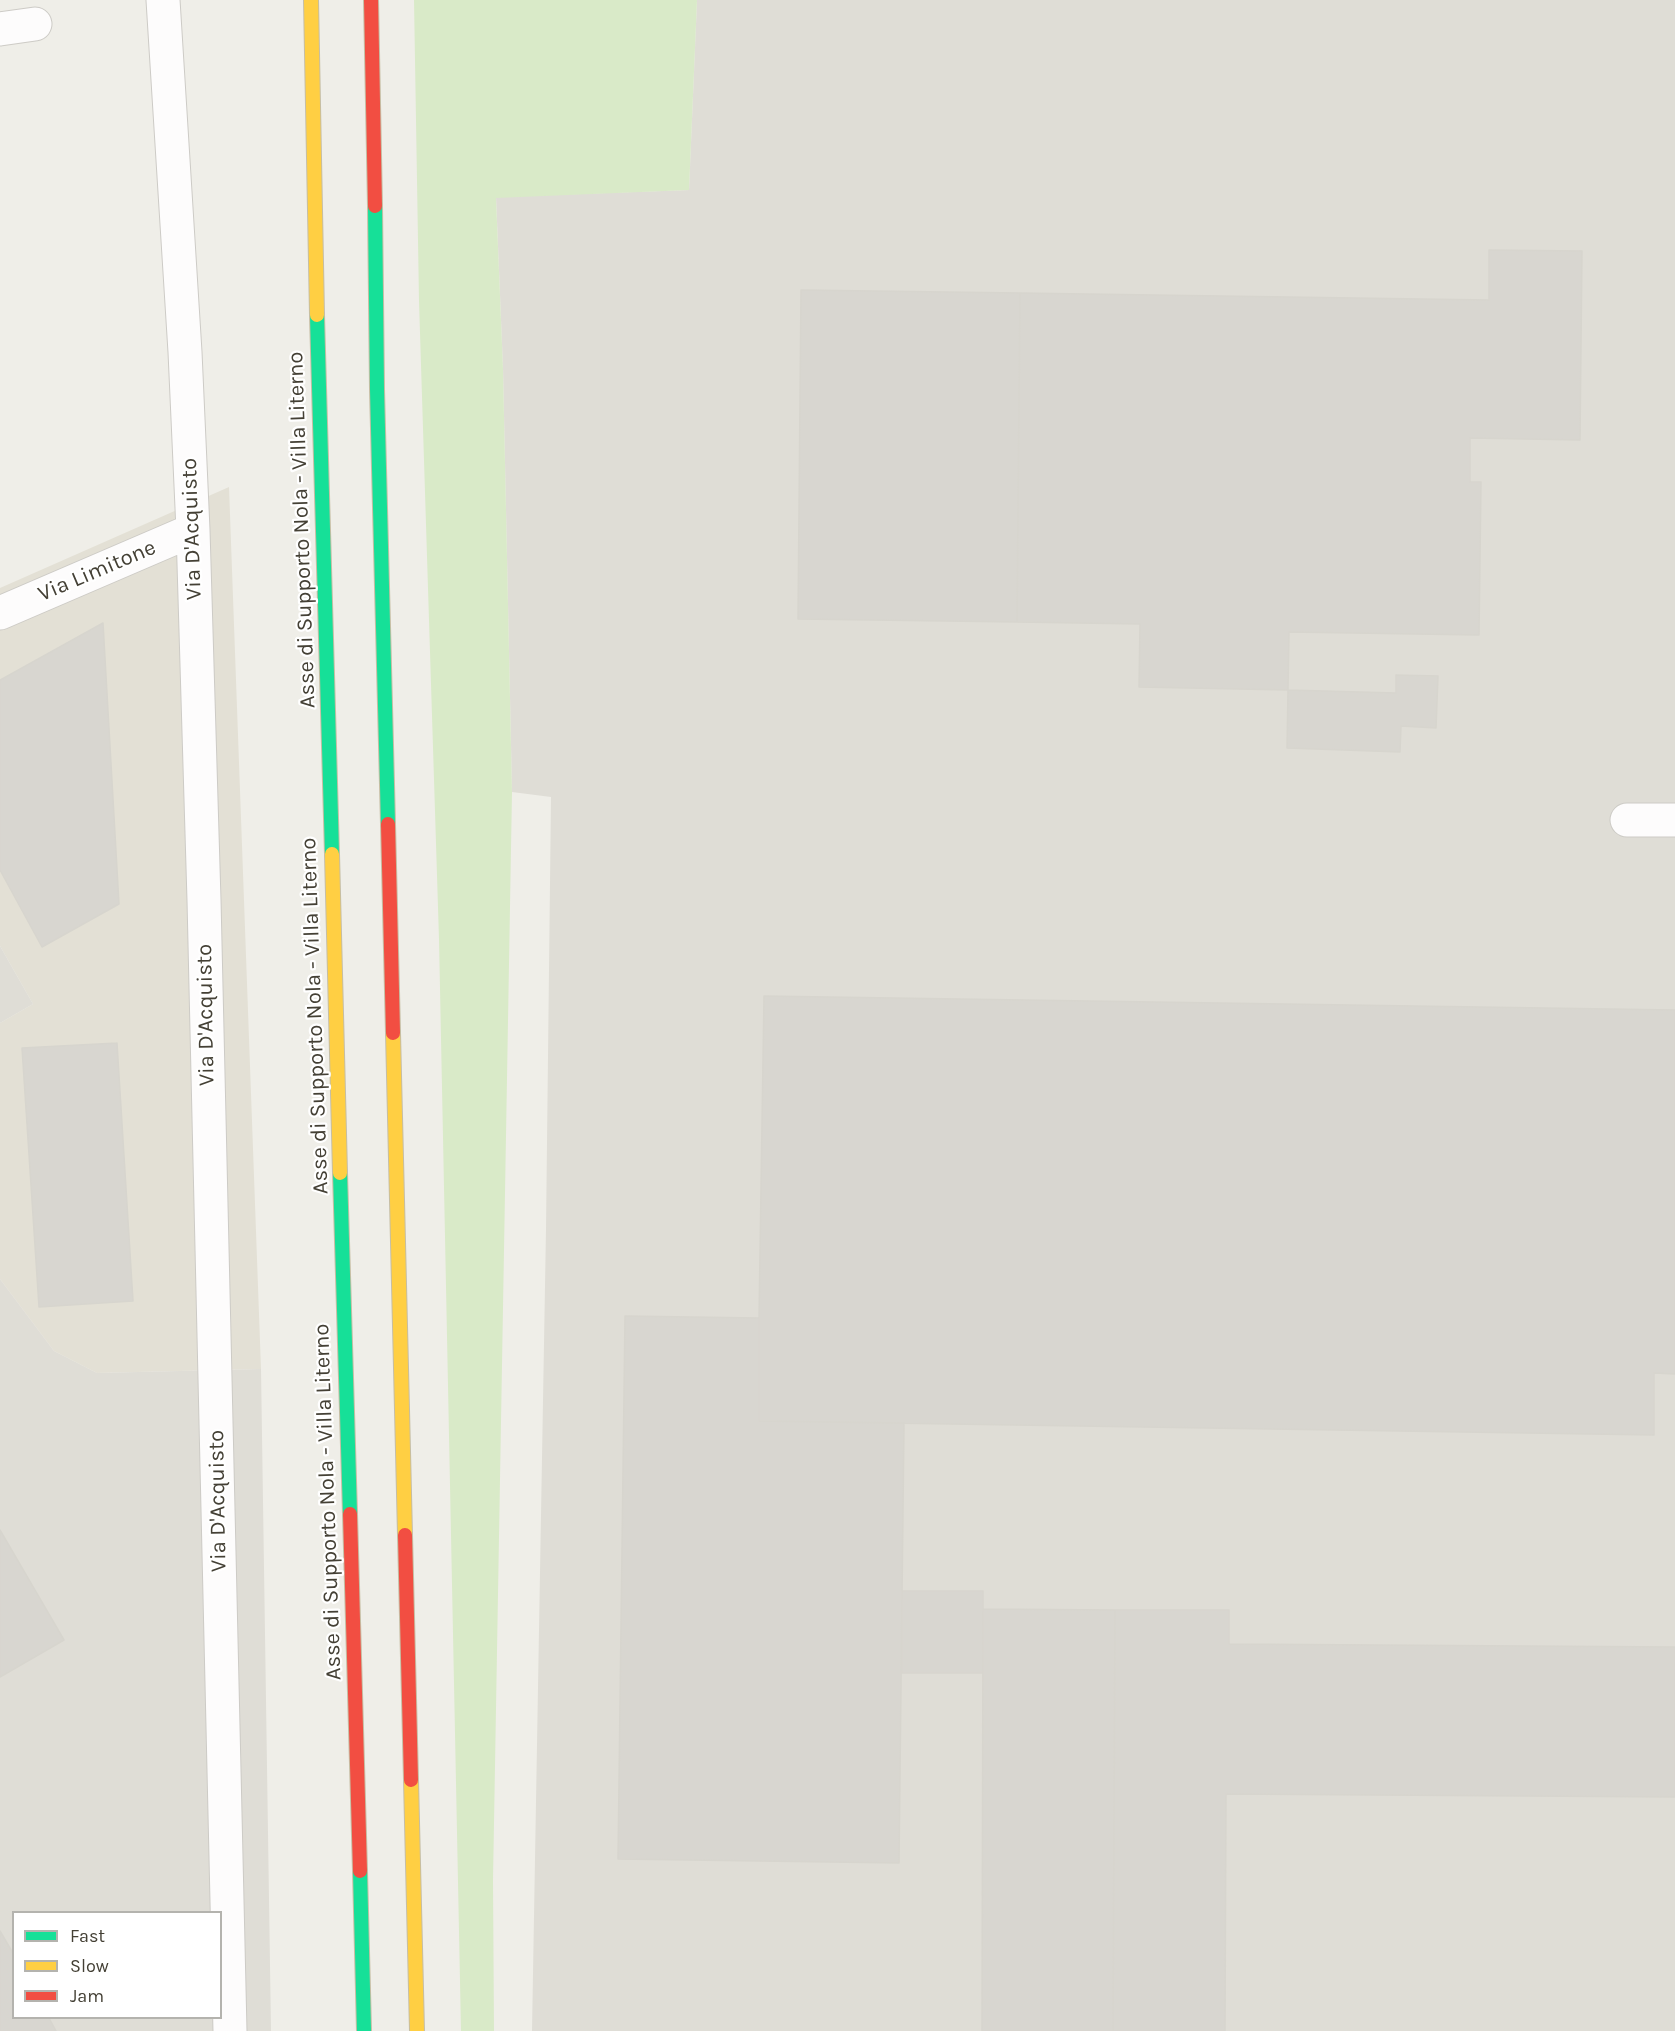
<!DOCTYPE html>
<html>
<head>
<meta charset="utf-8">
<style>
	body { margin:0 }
	#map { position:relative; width:1675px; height:2031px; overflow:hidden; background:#efeee8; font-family:Karla,sans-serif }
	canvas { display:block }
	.legend { position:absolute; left:12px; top:1911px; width:210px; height:108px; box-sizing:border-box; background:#fff; border:2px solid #b4b3ae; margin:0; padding:8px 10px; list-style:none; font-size:18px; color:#444035 }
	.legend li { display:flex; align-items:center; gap:12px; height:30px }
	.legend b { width:30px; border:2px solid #b4b3ae }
</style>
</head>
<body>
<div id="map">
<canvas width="1675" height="2031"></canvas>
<ul class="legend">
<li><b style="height:8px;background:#16e098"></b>Fast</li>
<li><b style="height:8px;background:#ffcf43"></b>Slow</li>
<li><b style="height:8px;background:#f24e42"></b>Jam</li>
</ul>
</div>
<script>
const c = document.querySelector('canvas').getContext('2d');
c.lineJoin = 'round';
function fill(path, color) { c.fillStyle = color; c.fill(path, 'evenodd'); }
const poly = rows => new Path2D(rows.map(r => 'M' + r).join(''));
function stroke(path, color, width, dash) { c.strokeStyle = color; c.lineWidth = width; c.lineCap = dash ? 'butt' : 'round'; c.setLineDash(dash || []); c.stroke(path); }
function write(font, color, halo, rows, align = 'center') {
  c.font = font + ' Karla,sans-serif'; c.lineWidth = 4.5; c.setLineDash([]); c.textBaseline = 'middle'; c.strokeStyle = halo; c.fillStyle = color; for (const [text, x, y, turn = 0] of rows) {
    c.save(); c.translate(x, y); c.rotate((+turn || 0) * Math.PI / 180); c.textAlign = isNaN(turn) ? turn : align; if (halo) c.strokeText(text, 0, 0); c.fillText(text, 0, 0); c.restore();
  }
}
const residential = poly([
	[229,487,261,1369,97,1373,54,1351,0,1279,0,1023,33,1004,0,946,0,588]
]);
const industrial = poly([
	[697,0,1675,0,1675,2031,532,2031,546,1229,551,797,512,792,503,369,496,197,689,190],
	[0,946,33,1004,0,1023],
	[0,1279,54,1351,97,1373,261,1369,271,2031,0,2031],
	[14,1912,220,1912,220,2018,14,2018]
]);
const green = poly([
	[414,0,697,0,689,190,496,198,503,369,512,792,493,1880,494,2031,461,2031,439,939,419,301]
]);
const building = poly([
	[1489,250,1582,251,1580,440,1470,438,1470,482,1481,482,1479,635,1289,632,1288,690,1139,687,1140,624,1017,622,1020,293,1489,300,1489,250],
	[801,290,1020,293,1017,622,798,619,801,290],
	[103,623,119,904,42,947,0,870,0,680,103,623],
	[1396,675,1438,676,1436,728,1401,726,1400,752,1287,748,1288,690,1396,693,1396,675],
	[764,996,1675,1010,1675,1374,1654,1373,1654,1435,759,1421,759,1318,764,996],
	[117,1043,133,1301,39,1307,22,1048,117,1043],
	[625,1316,759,1318,759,1421,904,1423,899,1863,618,1859,625,1316],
	[0,1530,64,1640,0,1677,0,1530],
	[902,1591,983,1591,983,1673,902,1673,902,1591],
	[983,1609,1115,1610,1113,2031,982,2031,983,1609],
	[1115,1610,1229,1610,1229,1644,1675,1647,1675,1797,1226,1794,1225,2031,1113,2031,1115,1610],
	[0,1931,14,1955,14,2018,49,2018,56,2031,0,2031,0,1931]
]);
const street = poly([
	[163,0,185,352,193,530,204,900,230,2031],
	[0,29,35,24],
	[0,613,193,530],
	[1627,820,1675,820]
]);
const fast = poly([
	[375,206,377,389,388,824],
	[317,315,332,854],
	[340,1173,350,1514],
	[360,1871,364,2031]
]);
const slow = poly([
	[311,0,317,315],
	[332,854,340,1173],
	[393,1033,405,1535],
	[411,1780,417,2031]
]);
const jam = poly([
	[371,0,375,206],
	[388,824,393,1033],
	[350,1514,360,1871],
	[405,1535,411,1780]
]);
const streetNames = [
	["Via D'Acquisto",192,529,-92],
	["Asse di Supporto Nola - Villa Literno",302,530,-92],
	["Via Limitone",97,571,-23],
	["Via D'Acquisto",206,1015,-91],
	["Asse di Supporto Nola - Villa Literno",315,1016,-92],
	["Via D'Acquisto",218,1501,-91],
	["Asse di Supporto Nola - Villa Literno",328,1502,-92]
];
fill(residential, '#e3e0d5');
fill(industrial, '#dfddd6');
fill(green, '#d9eac8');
fill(building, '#d8d6d0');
stroke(building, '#d7d5ce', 1.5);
stroke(street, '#cdcbc6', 35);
stroke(fast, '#c6bea4', 16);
stroke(slow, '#c6bea4', 16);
stroke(jam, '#c6bea4', 16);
stroke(street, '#fdfcfc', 33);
stroke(fast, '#16e098', 14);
stroke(slow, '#ffcf43', 14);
stroke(jam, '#f24e42', 14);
write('22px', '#444035', '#fff', streetNames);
</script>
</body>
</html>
